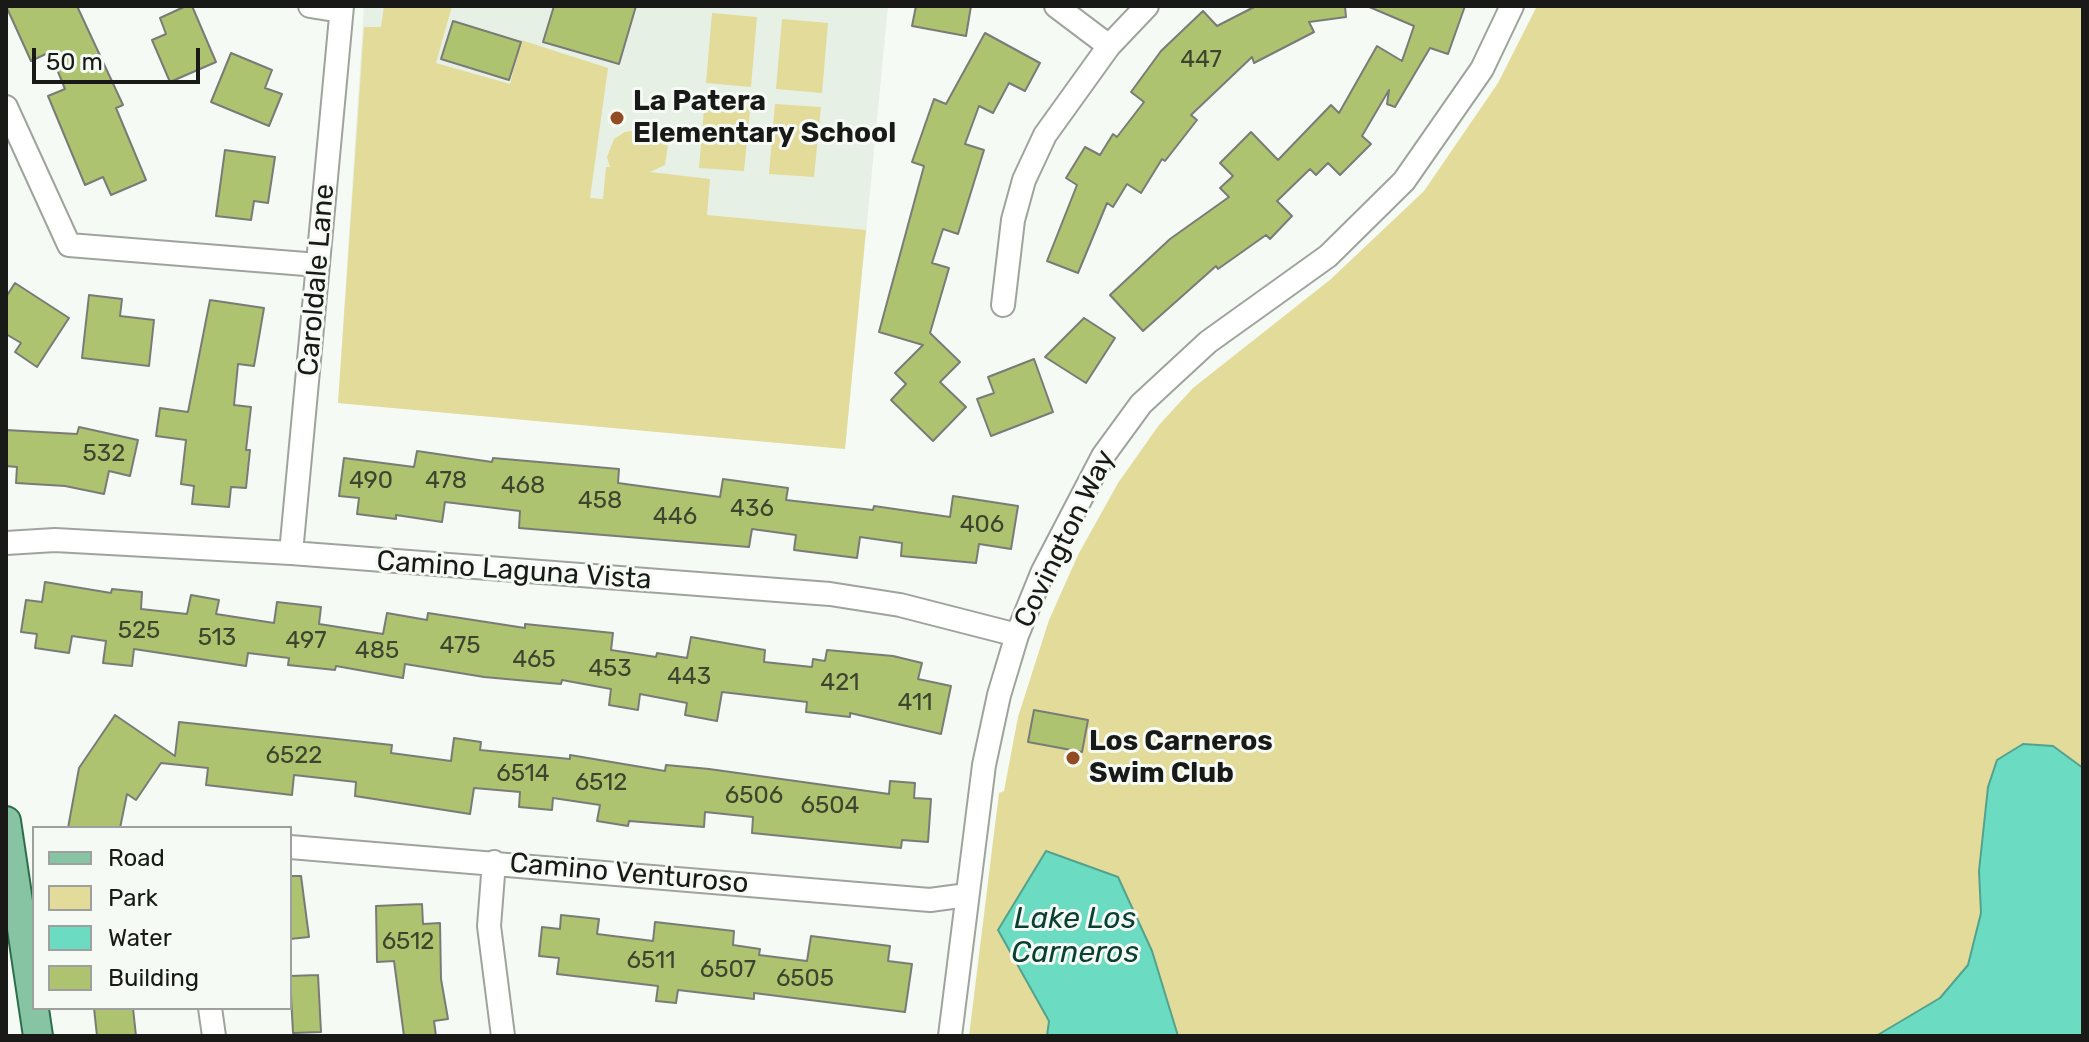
<!DOCTYPE html>
<html>
<head>
<meta charset="utf-8">
<style>
	body { margin:0 }
	#map { position:relative; width:2089px; height:1042px; overflow:hidden; background:#f5faf4; font-family:Rubik,sans-serif }
	canvas { display:block }
	.frame { position:absolute; inset:0; border:8px solid #191a18; pointer-events:none }
	.legend { position:absolute; left:32px; top:826px; width:260px; height:184px; box-sizing:border-box; background:#f5faf4; border:2px solid #9da09c; margin:0; padding:10px 14px; list-style:none; font-size:24px; color:#191a18 }
	.legend li { display:flex; align-items:center; gap:16px; height:40px }
	.legend b { width:40px; border:2px solid #9da09c }
	.scale { position:absolute; left:32px; top:48px; width:168px; height:36px; box-sizing:border-box; border:4px solid #191a18; border-top:0; padding-left:10px; font-size:24px; line-height:28px; white-space:nowrap; color:#191a18; -webkit-text-stroke:6px #f5faf4; paint-order:stroke }
</style>
</head>
<body>
<div id="map">
<canvas width="2089" height="1042"></canvas>
<div class="frame"></div>
<ul class="legend">
<li><b style="height:10px;background:#86c4a4"></b>Road</li>
<li><b style="height:22px;background:#e3db9a"></b>Park</li>
<li><b style="height:22px;background:#6bdcc1"></b>Water</li>
<li><b style="height:22px;background:#aec370"></b>Building</li>
</ul>
<div class="scale">50 m</div>
</div>
<script>
const c = document.querySelector('canvas').getContext('2d');
c.lineJoin = 'round';
function fill(path, color) { c.fillStyle = color; c.fill(path, 'evenodd'); }
const poly = rows => new Path2D(rows.map(r => 'M' + r).join(''));
function stroke(path, color, width, dash) { c.strokeStyle = color; c.lineWidth = width; c.lineCap = dash ? 'butt' : 'round'; c.setLineDash(dash || []); c.stroke(path); }
function write(font, color, halo, rows, align = 'center') {
  c.font = font + ' Rubik,sans-serif'; c.lineWidth = 6; c.setLineDash([]); c.textBaseline = 'middle'; c.strokeStyle = halo; c.fillStyle = color; for (const [text, x, y, turn = 0] of rows) {
    c.save(); c.translate(x, y); c.rotate((+turn || 0) * Math.PI / 180); c.textAlign = isNaN(turn) ? turn : align; if (halo) c.strokeText(text, 0, 0); c.fillText(text, 0, 0); c.restore();
  }
}
const built = poly([
	[364,6,888,6,845,449,338,403]
]);
const green = poly([
	[384,6,452,6,436,63,510,84,521,40,608,68,590,198,603,199,606,167,610,167,607,157,614,139,625,132,649,128,661,130,668,144,665,165,650,172,710,179,707,215,866,230,845,449,338,403,364,27,381,27],
	[1537,6,2083,6,2083,1036,969,1036,999,793,1004,791,1018,717,1049,620,1078,555,1118,483,1159,425,1193,388,1331,279,1424,191,1498,83],
	[712,13,757,17,751,87,706,83],
	[782,19,828,23,822,93,776,89],
	[705,97,751,101,744,171,699,168],
	[775,104,821,107,814,177,769,174]
]);
const water = poly([
	[2023,744,2053,746,2083,768,2083,1036,1876,1036,1940,998,1968,965,1981,913,1979,871,1988,787,1997,760,2023,744],
	[1046,851,1118,877,1152,951,1178,1036,1047,1036,1049,1021,998,930,1046,851]
]);
const building = poly([
	[6,6,77,6,123,105,116,108,146,180,111,195,103,177,85,185,48,96,65,89,50,52,31,61,6,6],
	[186,6,192,6,216,62,170,82,152,40,166,34,160,18,186,6],
	[554,6,636,6,619,64,543,42,554,6],
	[916,6,971,6,966,36,912,26,916,6],
	[1256,6,1345,6,1346,17,1309,22,1314,32,1254,63,1252,57,1191,115,1197,120,1165,161,1162,159,1141,193,1127,184,1113,207,1107,203,1078,273,1047,261,1077,185,1066,178,1085,147,1100,155,1113,134,1117,137,1144,102,1131,92,1161,51,1203,11,1217,26,1256,6],
	[1367,6,1465,6,1448,54,1430,48,1395,107,1387,104,1389,90,1362,136,1371,144,1340,175,1328,163,1316,175,1310,169,1277,201,1292,216,1270,239,1266,235,1218,269,1216,266,1143,331,1110,295,1170,239,1229,197,1220,188,1233,176,1220,163,1251,132,1278,160,1331,105,1339,113,1377,46,1402,61,1414,26,1367,6],
	[453,21,521,42,509,80,441,59,453,21],
	[985,33,1040,63,1025,91,1009,83,993,113,979,106,965,144,984,150,958,234,943,229,932,263,949,268,930,333,960,362,940,382,966,407,933,441,891,400,906,384,895,373,923,345,879,332,924,166,912,162,934,99,946,104,985,33],
	[231,53,272,70,265,88,282,94,269,126,211,102,231,53],
	[225,150,275,157,268,203,254,201,251,220,216,216,225,150],
	[15,283,69,318,37,367,15,352,21,343,6,334,6,297,15,283],
	[89,295,122,299,120,316,154,320,149,366,82,358,89,295],
	[210,300,264,308,254,366,238,364,234,405,251,407,246,450,250,450,246,488,231,487,229,507,192,504,194,486,181,484,186,440,156,436,160,408,188,412,210,300],
	[1084,318,1115,338,1086,383,1045,357,1084,318],
	[1034,359,1053,412,991,436,977,399,994,393,988,377,1034,359],
	[79,427,138,440,130,476,109,471,104,494,65,486,16,483,17,467,6,466,6,430,77,434,79,427],
	[417,451,492,462,493,458,619,469,618,483,720,497,723,479,788,488,786,500,873,510,874,506,950,517,953,496,1018,506,1011,549,979,544,976,563,901,556,902,543,860,537,857,558,794,550,796,535,752,529,749,547,519,528,520,511,445,502,442,522,396,515,396,519,357,514,359,498,339,496,344,458,414,467,417,451],
	[45,582,111,593,112,589,142,592,141,609,187,614,191,595,219,600,216,614,274,623,277,602,321,607,319,624,383,634,387,613,427,620,428,613,525,628,525,624,613,633,611,650,656,657,657,653,687,658,691,637,765,650,764,662,812,667,813,659,825,661,827,650,893,656,922,663,918,679,951,686,941,734,850,713,850,717,806,712,807,702,722,692,717,721,685,715,687,703,640,694,638,710,609,705,611,689,562,680,561,684,484,677,405,664,403,678,336,666,335,670,288,665,289,658,248,653,246,666,134,649,132,666,103,663,106,641,72,636,69,653,35,648,37,634,21,632,26,600,42,602,45,582],
	[1034,710,1088,720,1082,752,1028,742,1034,710],
	[115,715,175,756,179,722,392,745,391,753,451,761,454,738,481,742,480,750,570,759,570,755,665,771,666,765,709,769,889,794,890,781,915,783,914,798,931,799,928,842,902,840,901,848,752,833,753,817,705,812,704,827,629,821,628,826,597,821,600,805,553,798,552,810,519,807,520,792,474,788,470,814,355,796,356,782,294,775,292,795,206,785,208,768,161,763,136,800,127,794,120,828,68,828,79,768,115,715],
	[290,876,301,876,309,937,290,939,290,876],
	[422,904,423,924,440,923,441,979,448,1019,434,1021,436,1036,404,1036,394,961,377,962,376,906,422,904],
	[561,915,599,919,597,934,653,941,655,922,734,931,733,945,760,949,759,955,807,961,811,936,890,946,888,961,912,964,905,1012,754,993,754,999,678,990,676,1003,656,1001,658,986,557,974,559,958,539,956,542,927,560,929,561,915],
	[318,975,321,1032,293,1033,290,976,318,975],
	[94,1008,133,1008,136,1036,97,1036,94,1008]
]);
const minor = poly([
	[310,6,341,11],
	[1056,6,1109,46],
	[6,107,69,245,318,265],
	[1003,305,1013,220,1024,180,1045,135,1109,46,1147,6],
	[6,543,55,540,291,553,830,594,900,605,1017,635],
	[291,553,342,6],
	[290,847,930,900,967,895],
	[494,862,489,926,503,1036],
	[210,1008,214,1036],
	[950,1036,984,765,999,695,1017,635,1043,571,1103,456,1141,404,1208,342,1328,256,1404,181,1482,69,1512,6]
]);
const major = poly([
	[6,821,38,1036]
]);
const markers = [
	[617,118,8,"#924c24"],
	[1073,758,8,"#924c24"]
];
const numberNames = [
	["447",1201,60],
	["532",104,454],
	["490",371,481],
	["478",446,481],
	["468",523,486],
	["458",600,501],
	["436",752,509],
	["446",675,517],
	["406",982,525],
	["525",139,631],
	["513",217,638],
	["497",306,641],
	["475",460,646],
	["485",377,651],
	["465",534,660],
	["453",610,669],
	["443",689,677],
	["421",840,683],
	["411",915,703],
	["6522",294,756],
	["6514",523,774],
	["6512",601,783],
	["6506",754,796],
	["6504",830,806],
	["6512",408,942],
	["6511",651,961],
	["6507",728,970],
	["6505",805,979]
];
const poiNames = [
	["La Patera",633,102],
	["Elementary School",633,134],
	["Los Carneros",1089,742],
	["Swim Club",1089,774]
];
const streetNames = [
	["Caroldale Lane",317,280,-85],
	["Covington Way",1065,539,-64],
	["Camino Laguna Vista",514,571,4],
	["Camino Venturoso",629,874,5]
];
const waterNames = [
	["Lake Los",1075,919],
	["Carneros",1075,953]
];
fill(built, '#e7f0e4');
fill(green, '#e3db9a');
fill(water, '#6bdcc1');
stroke(water, '#52a28e', 2);
fill(building, '#aec370');
stroke(building, '#7a7b76', 2);
stroke(minor, '#9fa39d', 26);
stroke(major, '#2c6e4c', 32);
stroke(minor, '#fff', 22);
stroke(major, '#86c4a4', 28);
for (const [x, y, r, color] of markers) { const dot = new Path2D(); dot.arc(x, y, r, 0, 2 * Math.PI); c.fillStyle = color; c.fill(dot); stroke(dot, '#f5faf4', 3); }
write('24px', '#3e442e', null, numberNames);
write('bold 28px', '#191a18', '#f5faf4', poiNames, 'left');
write('28px', '#191a18', '#f5faf4', streetNames);
write('italic 30px', '#0a3f34', '#f5faf4', waterNames);
</script>
</body>
</html>
